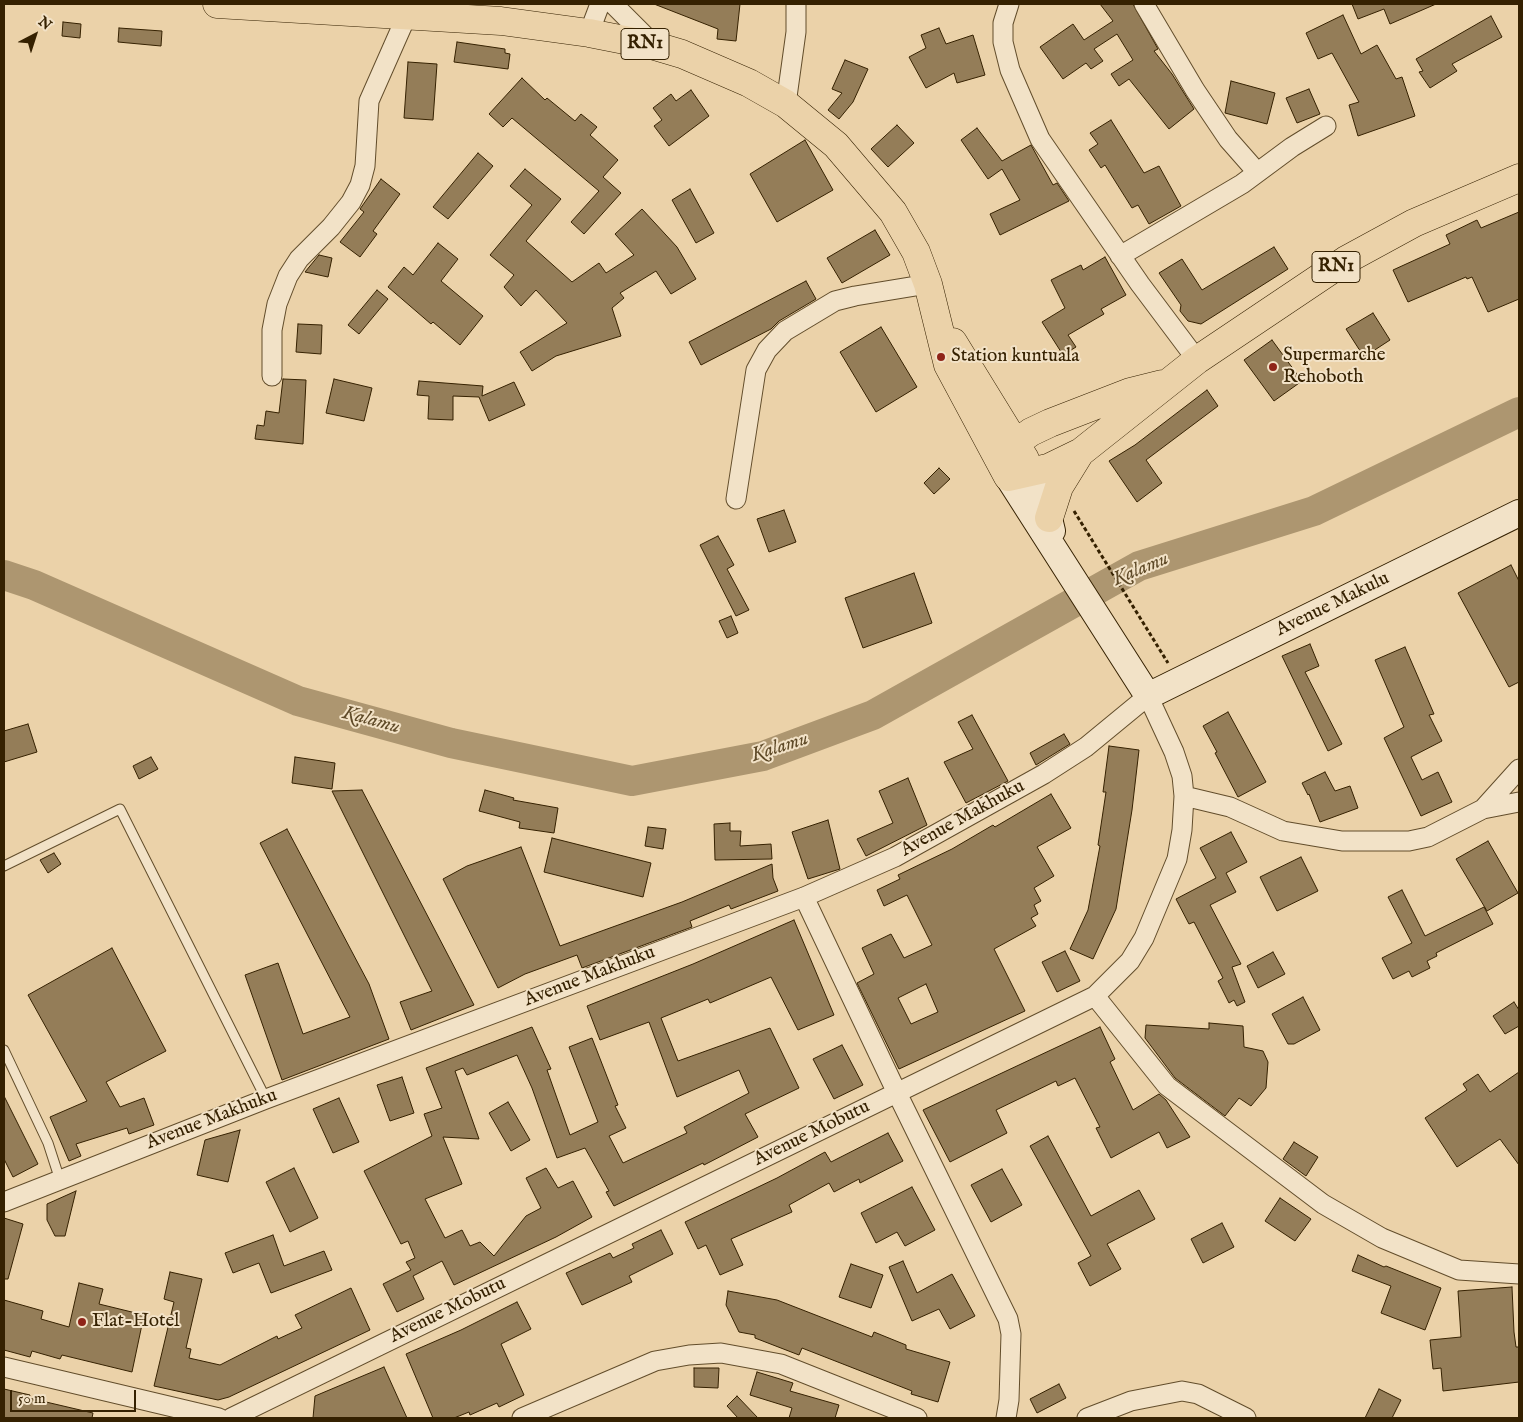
<!DOCTYPE html>
<html>
<head>
<meta charset="utf-8">
<style>
	body { margin:0 }
	#map { position:relative; width:1523px; height:1422px; overflow:hidden; background:#ebd2a9; font-family:"IM FELL English",serif }
	canvas { display:block }
	.frame { position:absolute; inset:0; border:5px solid #352101; pointer-events:none }
	.north { position:absolute; left:10px; top:10px; width:50px; height:50px; -webkit-text-stroke:4px #f2e2c7; paint-order:stroke; rotate:40deg; font-size:14px; font-weight:700; line-height:20px; text-align:center; color:#352101 }
	.north::after { content:''; display:block; margin:auto; width:18px; height:22px; background:#352101; clip-path:polygon(50% 0,100% 100%,50% 72%,0 100%) }
	.scale { position:absolute; left:10px; top:1390px; width:126px; height:22px; box-sizing:border-box; border:2px solid #352101; border-top:0; padding-left:6px; font-size:15px; line-height:18px; white-space:nowrap; color:#352101; -webkit-text-stroke:4px #f2e2c7; paint-order:stroke }
</style>
</head>
<body>
<div id="map">
<canvas width="1523" height="1422"></canvas>
<div class="frame"></div>
<div class="north">N</div>
<div class="scale">50 m</div>
</div>
<script>
const c = document.querySelector('canvas').getContext('2d');
c.lineJoin = 'round';
const poly = rows => new Path2D(rows.map(r => 'M' + r).join(''));
function stroke(path, color, width, dash) { c.strokeStyle = color; c.lineWidth = width; c.lineCap = dash ? 'butt' : 'round'; c.setLineDash(dash || []); c.stroke(path); }
function fill(path, color) { c.fillStyle = color; c.fill(path, 'evenodd'); }
function write(font, color, halo, rows, align = 'center') {
  c.font = font + ' "IM FELL English",serif'; c.lineWidth = 4; c.setLineDash([]); c.textBaseline = 'middle'; c.strokeStyle = halo; c.fillStyle = color; for (const [text, x, y, turn = 0] of rows) {
    c.save(); c.translate(x, y); c.rotate((+turn || 0) * Math.PI / 180); c.textAlign = isNaN(turn) ? turn : align; if (halo) c.strokeText(text, 0, 0); c.fillText(text, 0, 0); c.restore();
  }
}
const river = poly([
	[4,575,34,585,298,701,451,743,632,781,763,756,873,715,1139,566,1314,511,1519,412]
]);
const building = poly([
	[654,4,740,4,736,41,717,39,718,29,654,4],
	[1100,4,1133,4,1158,49,1154,51,1172,74,1194,109,1169,129,1129,79,1119,86,1111,74,1133,60,1117,34,1094,49,1103,61,1091,69,1086,63,1063,79,1040,47,1073,24,1084,40,1113,21,1100,4],
	[1352,4,1436,4,1390,24,1384,9,1358,19,1352,4],
	[1343,15,1361,54,1377,45,1396,79,1402,77,1415,116,1358,136,1349,105,1359,102,1332,53,1318,59,1306,33,1343,15],
	[1491,16,1502,37,1452,64,1457,71,1430,88,1419,72,1423,71,1416,59,1491,16],
	[63,22,81,24,80,38,62,36,63,22],
	[119,28,162,31,161,46,118,42,119,28],
	[939,28,946,44,973,35,985,75,957,83,954,73,926,88,909,57,926,48,921,35,939,28],
	[457,42,505,49,505,53,510,54,508,69,454,62,457,42],
	[845,60,868,69,853,102,839,119,828,110,842,93,832,89,845,60],
	[408,62,437,64,433,120,404,118,408,62],
	[522,78,545,100,547,98,575,121,581,114,597,127,590,135,618,160,603,177,621,193,584,234,571,222,599,191,512,118,503,127,489,114,522,78],
	[1231,81,1275,93,1267,124,1225,113,1231,81],
	[1309,89,1320,114,1297,123,1286,98,1309,89],
	[691,90,709,116,669,146,654,126,662,120,653,108,671,94,676,101,691,90],
	[1111,120,1144,173,1159,166,1181,206,1149,224,1138,205,1132,208,1105,165,1101,168,1089,150,1098,144,1090,133,1111,120],
	[897,125,914,143,888,167,871,149,897,125],
	[977,128,1002,161,1031,145,1053,185,1057,183,1069,201,1000,235,990,214,1020,200,1002,169,988,179,961,140,977,128],
	[805,140,833,190,777,222,750,174,805,140],
	[478,153,493,166,448,219,433,207,478,153],
	[525,169,561,199,526,241,572,282,599,263,606,273,634,255,615,234,642,209,677,247,696,279,671,294,656,271,620,293,624,298,612,308,621,336,556,356,532,371,520,352,567,323,536,290,521,306,504,287,514,275,490,255,532,205,510,186,525,169],
	[381,179,400,194,373,231,377,234,360,257,340,242,364,212,360,209,381,179],
	[690,189,714,233,696,243,672,200,690,189],
	[1519,212,1519,299,1488,312,1472,277,1467,279,1466,277,1408,302,1393,270,1450,244,1446,235,1477,220,1481,228,1519,212],
	[875,230,890,255,842,283,827,258,875,230],
	[438,243,458,259,441,281,483,316,460,345,433,322,431,324,388,287,404,267,413,275,438,243],
	[1274,247,1288,269,1201,324,1188,321,1180,311,1181,305,1159,273,1182,259,1202,290,1274,247],
	[319,255,332,258,328,277,305,272,319,255],
	[1105,257,1126,295,1101,309,1104,314,1068,335,1076,347,1063,355,1042,322,1065,308,1051,280,1081,265,1083,270,1105,257],
	[806,281,816,299,779,321,771,329,701,365,689,342,806,281],
	[377,290,388,299,359,334,348,325,377,290],
	[1373,313,1390,340,1364,357,1346,329,1373,313],
	[298,324,322,325,321,354,296,352,298,324],
	[881,327,917,387,876,412,840,352,881,327],
	[1272,340,1302,381,1274,401,1244,360,1272,340],
	[283,379,306,380,303,444,255,439,257,425,264,426,266,411,279,413,283,379],
	[334,379,372,388,364,421,326,413,334,379],
	[419,381,483,386,482,396,514,382,525,405,489,421,479,397,453,396,453,420,428,419,429,396,417,395,419,381],
	[1207,390,1218,406,1146,460,1162,483,1137,502,1109,461,1135,445,1207,390],
	[939,468,950,479,934,494,924,483,939,468],
	[784,510,796,542,769,552,757,519,784,510],
	[718,536,734,565,727,569,749,610,736,616,700,545,718,536],
	[1511,565,1519,581,1519,682,1509,687,1458,593,1511,565],
	[914,573,932,623,863,648,845,598,914,573],
	[731,616,738,633,727,638,719,621,731,616],
	[1310,644,1319,666,1305,672,1342,744,1328,751,1282,656,1310,644],
	[1405,647,1434,714,1429,715,1442,741,1411,757,1422,780,1438,772,1452,802,1421,816,1384,738,1404,727,1375,660,1405,647],
	[1228,712,1266,782,1238,797,1215,753,1217,752,1203,726,1228,712],
	[972,715,1008,781,966,803,944,762,973,749,958,722,972,715],
	[28,724,37,752,4,762,4,731,28,724],
	[1064,734,1070,744,1036,765,1030,753,1064,734],
	[1109,746,1139,750,1132,810,1116,909,1093,959,1070,949,1088,910,1100,846,1098,845,1106,792,1103,792,1109,746],
	[151,757,158,769,139,779,133,766,151,757],
	[295,757,335,763,332,789,292,783,295,757],
	[1325,772,1335,791,1350,786,1358,808,1320,822,1309,794,1308,795,1302,783,1325,772],
	[908,778,927,825,866,856,857,839,893,823,879,791,908,778],
	[362,790,474,1005,411,1030,400,1002,432,991,332,791,362,790],
	[485,790,514,798,513,800,558,808,554,833,519,828,520,822,479,811,485,790],
	[1051,794,1071,828,1037,847,1054,876,1034,888,1041,901,1034,905,1038,914,1031,918,1036,926,994,949,1025,1011,899,1069,857,983,874,974,862,948,891,934,904,958,932,945,907,895,884,906,877,890,900,879,898,875,952,849,993,825,995,827,1051,794],
	[926,984,938,1012,911,1024,898,998,926,984],
	[828,820,840,869,808,879,792,832,828,820],
	[730,823,730,831,741,831,740,846,771,844,772,859,715,860,714,824,730,823],
	[648,827,666,829,663,849,645,846,648,827],
	[287,829,369,984,389,1039,282,1080,245,975,278,963,303,1034,350,1017,260,843,287,829],
	[1231,832,1247,862,1226,873,1236,892,1210,905,1241,964,1232,967,1245,1002,1237,1006,1234,1000,1229,1003,1218,981,1223,978,1194,922,1189,924,1176,899,1216,878,1200,848,1231,832],
	[552,838,651,863,643,897,544,872,552,838],
	[1488,841,1518,893,1487,911,1456,859,1488,841],
	[521,847,560,946,682,902,772,864,773,878,778,891,731,909,729,905,690,921,692,927,582,968,577,955,525,974,498,988,443,879,467,866,521,847],
	[54,853,61,864,48,873,40,860,54,853],
	[1301,857,1318,891,1277,911,1260,877,1301,857],
	[1402,890,1425,936,1484,907,1493,924,1436,953,1437,956,1427,961,1430,968,1412,977,1409,971,1393,979,1382,958,1412,943,1388,897,1402,890],
	[794,920,834,1015,798,1030,771,977,710,1003,708,999,661,1018,678,1061,770,1028,799,1088,745,1114,758,1137,704,1165,703,1163,614,1206,606,1192,609,1191,585,1148,557,1158,532,1088,517,1055,467,1075,463,1068,455,1071,479,1139,443,1137,462,1184,425,1199,445,1238,462,1230,470,1246,480,1242,494,1256,526,1216,541,1208,526,1178,546,1168,558,1188,573,1181,592,1217,556,1237,454,1285,442,1261,413,1276,424,1299,397,1312,383,1284,411,1270,406,1262,415,1258,408,1241,401,1244,364,1171,432,1136,424,1114,442,1108,426,1068,532,1027,551,1069,547,1070,570,1135,598,1122,569,1047,592,1038,618,1105,615,1106,626,1128,609,1136,623,1163,687,1133,684,1127,749,1093,739,1070,677,1097,649,1022,600,1040,587,1006,693,964,794,920],
	[112,948,166,1051,106,1082,120,1107,144,1098,154,1125,129,1134,127,1128,76,1144,81,1156,69,1161,50,1117,87,1101,28,995,112,948],
	[1065,951,1080,981,1057,992,1042,962,1065,951],
	[1273,952,1285,974,1258,988,1247,966,1273,952],
	[1303,997,1320,1030,1294,1044,1288,1044,1272,1014,1303,997],
	[1514,1002,1519,1010,1519,1026,1505,1034,1493,1016,1514,1002],
	[1209,1023,1243,1026,1244,1047,1263,1051,1268,1062,1266,1088,1251,1106,1239,1098,1225,1116,1175,1078,1145,1038,1146,1025,1209,1029,1209,1023],
	[1100,1027,1115,1059,1110,1062,1133,1110,1159,1094,1166,1100,1190,1137,1167,1148,1159,1132,1111,1158,1096,1128,1100,1127,1075,1078,1058,1086,1056,1081,996,1110,1007,1133,950,1162,923,1110,1100,1027],
	[842,1045,863,1085,834,1099,813,1059,842,1045],
	[1519,1072,1519,1165,1500,1139,1457,1167,1425,1118,1467,1090,1463,1084,1478,1074,1490,1092,1519,1072],
	[402,1077,414,1113,390,1121,377,1085,402,1077],
	[4,1096,38,1164,13,1177,4,1159,4,1096],
	[339,1098,359,1142,333,1153,313,1109,339,1098],
	[508,1102,530,1140,511,1151,489,1113,508,1102],
	[240,1130,228,1182,197,1175,205,1140,240,1130],
	[888,1133,903,1161,860,1183,859,1179,834,1192,829,1183,789,1205,792,1212,731,1239,743,1265,720,1275,706,1245,698,1249,685,1222,777,1178,825,1152,831,1162,888,1133],
	[1048,1136,1091,1216,1139,1190,1155,1219,1107,1244,1121,1269,1090,1286,1078,1263,1091,1256,1030,1146,1048,1136],
	[1294,1142,1318,1157,1306,1176,1283,1159,1294,1142],
	[294,1168,318,1218,290,1232,266,1182,294,1168],
	[1002,1169,1022,1205,991,1222,971,1185,1002,1169],
	[912,1187,935,1230,905,1246,897,1232,876,1243,861,1213,912,1187],
	[76,1191,65,1236,55,1236,47,1220,47,1204,76,1191],
	[1280,1198,1311,1219,1295,1241,1265,1221,1280,1198],
	[4,1218,23,1224,8,1279,4,1279,4,1218],
	[1222,1223,1234,1247,1203,1263,1191,1239,1222,1223],
	[661,1230,673,1254,629,1276,632,1282,582,1305,566,1273,610,1253,613,1258,634,1248,632,1244,661,1230],
	[273,1235,284,1266,324,1251,332,1270,271,1293,259,1263,233,1273,225,1253,273,1235],
	[1358,1255,1384,1267,1386,1266,1441,1288,1425,1330,1381,1313,1391,1286,1352,1271,1358,1255],
	[903,1261,917,1293,952,1274,975,1316,950,1329,939,1309,912,1321,889,1267,903,1261],
	[851,1264,883,1275,871,1308,839,1297,851,1264],
	[170,1272,202,1279,186,1348,191,1349,189,1358,220,1365,277,1336,278,1339,302,1328,295,1315,351,1288,370,1330,229,1397,218,1400,154,1386,174,1302,164,1299,170,1272],
	[79,1283,103,1289,99,1304,144,1315,132,1372,62,1355,60,1359,32,1351,30,1357,4,1350,4,1300,43,1311,41,1319,69,1327,79,1283],
	[1512,1287,1514,1332,1516,1347,1519,1347,1519,1382,1443,1391,1441,1368,1433,1369,1430,1340,1461,1337,1458,1291,1512,1287],
	[728,1291,777,1300,872,1337,874,1332,906,1345,906,1349,950,1362,938,1402,911,1394,912,1391,802,1348,799,1355,755,1338,755,1335,739,1332,726,1305,728,1291],
	[517,1302,531,1329,501,1344,524,1395,499,1407,497,1403,470,1415,469,1412,454,1418,433,1418,406,1354,461,1330,517,1302],
	[384,1367,407,1418,313,1418,315,1396,384,1367],
	[694,1368,719,1368,718,1388,694,1387,694,1368],
	[757,1372,793,1383,790,1391,839,1405,835,1418,789,1418,792,1408,750,1395,757,1372],
	[1059,1384,1066,1398,1037,1413,1030,1399,1059,1384],
	[4,1389,30,1395,29,1398,93,1413,92,1418,4,1418,4,1389],
	[1379,1389,1401,1400,1392,1418,1365,1418,1379,1389],
	[737,1396,758,1418,738,1418,727,1406,737,1396]
]);
const path = poly([
	[1074,511,1168,663]
]);
const lane = poly([
	[4,866,120,809,266,1099],
	[4,1050,48,1143,60,1180]
]);
const street = poly([
	[613,4,655,46],
	[1009,4,1003,23,1003,42,1010,70,1040,139,1140,284,1197,360],
	[1144,4,1195,90,1228,139,1257,172],
	[589,33,600,4],
	[786,104,796,32,796,4],
	[1120,256,1242,184,1292,147,1326,126],
	[272,376,272,330,277,304,288,276,299,259,331,227,351,202,360,185,365,166,369,101,407,15],
	[736,499,756,370,767,350,785,331,835,301,855,296,928,284],
	[1184,796,1230,807,1283,831,1342,841,1409,841,1428,837,1483,809,1519,769],
	[1483,809,1519,802],
	[804,897,897,1093,1008,1319,1011,1334,1009,1400,1006,1418],
	[1095,996,1167,1086,1323,1204,1382,1238,1459,1270,1519,1274],
	[4,1202,266,1099,804,897,895,857,1044,774,1086,747,1148,696,1174,752,1182,776,1184,796,1182,830,1177,859,1144,938,1130,961,1095,996,231,1418],
	[4,1367,219,1418],
	[522,1418,655,1361,689,1355,721,1353,781,1364,917,1418],
	[1087,1418,1131,1401,1182,1391,1198,1394,1246,1418]
]);
const secondary = poly([
	[1032,471,1047,510,1052,531],
	[1008,477,1148,696,1519,513]
]);
const highway = poly([
	[217,4,501,21,589,33,655,46,682,54,749,83,786,104,836,145,893,212,916,252,928,284,948,365,1008,477,1048,468,1081,452,1197,360,1346,260,1414,223,1519,178],
	[953,342,1025,459],
	[997,456,1031,432,1050,423,1130,392,1162,384],
	[1049,518,1059,487,1080,453]
]);
const markers = [
	[941,357,5,"#8f2418"],
	[1273,367,5,"#8f2418"],
	[82,1322,5,"#8f2418"]
];
const shields = [
	[645,44,48],
	[1336,267,48]
];
const shieldNames = [
	["RN1",645,44],
	["RN1",1336,267]
];
const poiNames = [
	["Supermarche",1283,356],
	["Rehoboth",1283,378],
	["Station kuntuala",951,357],
	["Flat-Hotel",92,1322]
];
const streetNames = [
	["Avenue Makulu",1333,605,-26],
	["Avenue Makhuku",963,819,-29],
	["Avenue Makhuku",590,977,-21],
	["Avenue Makhuku",212,1120,-21],
	["Avenue Mobutu",812,1134,-26],
	["Avenue Mobutu",448,1311,-26]
];
const waterNames = [
	["Kalamu",1141,570,-23],
	["Kalamu",371,721,15],
	["Kalamu",780,748,-18]
];
stroke(river, '#ad9670', 30);
fill(building, '#947d58');
stroke(building, '#352101', 1);
stroke(lane, '#624d2b', 11);
stroke(street, '#624d2b', 21);
stroke(secondary, '#352101', 28);
stroke(highway, '#352101', 29);
stroke(path, '#352101', 3, [4, 2.5]);
stroke(lane, '#f2e2c7', 9);
stroke(street, '#f2e2c7', 19);
stroke(secondary, '#f2e2c7', 26);
stroke(highway, '#ebd2a9', 28);
for (const [x, y, r, color] of markers) { const dot = new Path2D(); dot.arc(x, y, r, 0, 2 * Math.PI); c.fillStyle = color; c.fill(dot); stroke(dot, '#f2e2c7', 2); }
for (const [x, y, w] of shields) { const box = new Path2D(); box.roundRect(x - w / 2, y - 15.5, w, 31, 4); c.fillStyle = '#f2e2c7'; c.fill(box); stroke(box, '#352101', 1); }
write('bold 18px', '#352101', null, shieldNames);
write('19px', '#352101', '#f2e2c7', poiNames, 'left');
write('19px', '#352101', '#f2e2c7', streetNames);
write('italic 20px', '#5f4a28', '#f2e2c7', waterNames);
</script>
</body>
</html>
